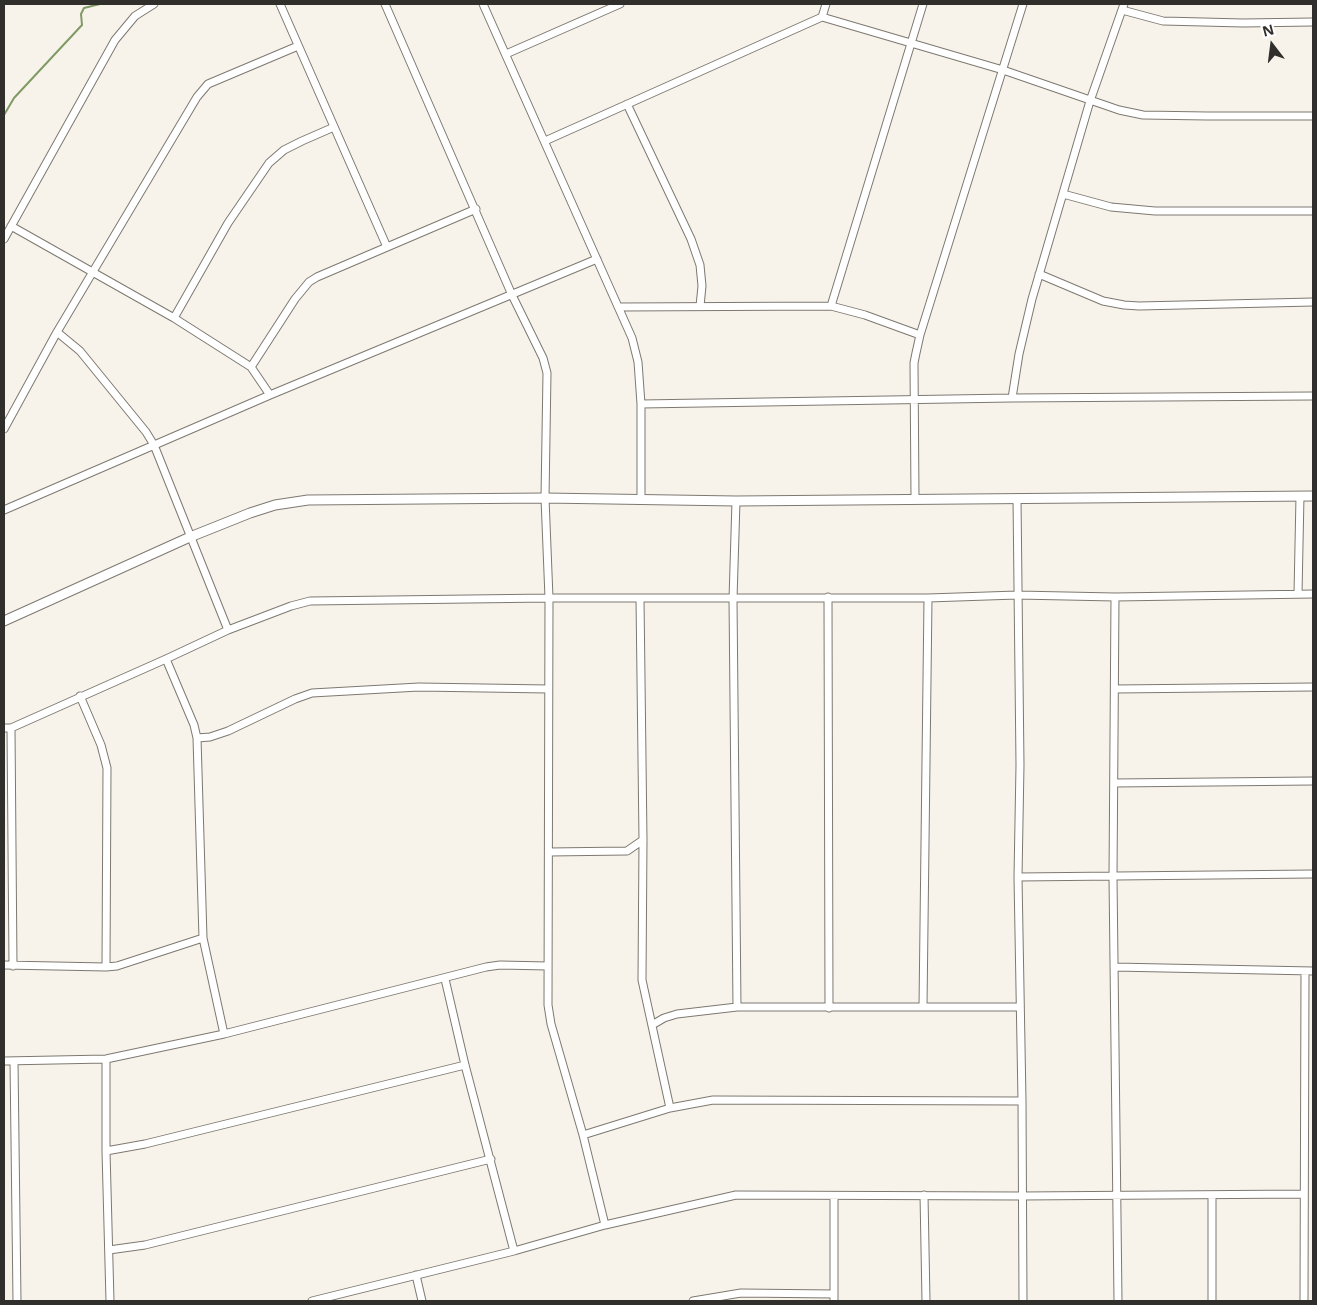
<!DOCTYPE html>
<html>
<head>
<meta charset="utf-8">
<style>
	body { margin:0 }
	#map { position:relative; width:1317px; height:1305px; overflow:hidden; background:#f8f3ea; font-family:"Open Sans",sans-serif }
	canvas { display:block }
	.frame { position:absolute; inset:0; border:5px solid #312f2c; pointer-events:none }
	.north { position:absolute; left:1247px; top:20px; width:50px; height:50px; -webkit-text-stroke:4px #fff; paint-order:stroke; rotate:345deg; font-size:14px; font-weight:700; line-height:20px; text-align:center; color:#312f2c }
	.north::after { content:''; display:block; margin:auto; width:18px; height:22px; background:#312f2c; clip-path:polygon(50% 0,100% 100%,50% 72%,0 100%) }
</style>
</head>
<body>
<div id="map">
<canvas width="1317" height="1305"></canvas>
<div class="frame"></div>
<div class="north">N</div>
</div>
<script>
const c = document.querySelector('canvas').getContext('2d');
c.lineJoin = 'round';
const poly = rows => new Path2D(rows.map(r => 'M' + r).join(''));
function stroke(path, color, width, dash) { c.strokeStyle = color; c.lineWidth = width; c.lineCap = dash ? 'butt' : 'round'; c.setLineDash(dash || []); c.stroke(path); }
const stream = poly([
	[4,115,14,98,82,25,81,14,84,8,100,4]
]);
const minor = poly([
	[280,4,387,247],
	[385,4,512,295,543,358,547,373,545,498,549,598,548,1005,551,1024,583,1135,605,1225],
	[483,4,632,338,638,362,641,404,641,500],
	[1122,10,1163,21,1243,23,1313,22],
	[822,17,826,4],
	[506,54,620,4],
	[627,104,691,239,700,265,702,286,700,306],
	[545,141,822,17,1003,70,1119,110,1143,115,1207,116,1313,116],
	[1063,194,1111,207,1155,211,1313,211],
	[11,226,174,318,251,367,270,395],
	[4,239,115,40,135,16,154,4],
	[1039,274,1103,301,1124,305,1139,306,1313,302],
	[831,306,923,4],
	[620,307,831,306,865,315,920,335],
	[174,318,228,223,269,163,284,150,302,141,334,127],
	[57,332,80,351,146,432,154,445,228,630],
	[251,367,295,299,309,282,317,277,476,209],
	[1012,398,1019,354,1032,299,1090,101,1124,4],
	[641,404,1012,398,1313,396],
	[4,429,57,332,197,97,208,84,298,46],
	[915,498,914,363,916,353,920,335,1023,4],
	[1017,498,1020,765,1018,877,1022,1101,1023,1301],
	[736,501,733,599,737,1007],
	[4,510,270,395,597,259],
	[1298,594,1300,496],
	[828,597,829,1008],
	[1115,597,1113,877,1118,1301],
	[640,598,643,840,642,980,670,1108],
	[166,659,194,725,197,738,203,938,224,1034],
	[1115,689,1313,687],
	[80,696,101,745,107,768,106,967],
	[4,728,11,728,166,659,228,630,291,606,310,601,549,598,928,598,1017,595,1115,597,1313,594],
	[11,728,13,966],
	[197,738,210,737,228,731,295,699,312,693,419,687,548,689],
	[1114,783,1313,781],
	[549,852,627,851,643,840],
	[1018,877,1313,874],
	[4,965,106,967,117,966,203,938],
	[1114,967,1313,971],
	[445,979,465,1065,514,1251],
	[923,1007,928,598],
	[652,1025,664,1018,677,1014,737,1007,1019,1007],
	[106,1059,106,1151,110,1301],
	[4,1061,106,1059,224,1034,486,967,500,965,548,966],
	[14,1061,17,1301],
	[583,1135,670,1108,713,1100,1022,1101],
	[106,1151,145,1144,465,1065],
	[924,1195,926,1301],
	[109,1250,145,1245,491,1159],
	[416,1275,422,1301],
	[312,1301,514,1251,605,1225,736,1195,1021,1196,1304,1194],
	[693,1301,741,1293,834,1294],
	[834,1301,834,1196],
	[1212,1301,1212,1195],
	[1304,1301,1305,971]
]);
const tertiary = poly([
	[4,621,190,537,250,513,275,505,308,500,545,498,736,501,1313,496]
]);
stroke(stream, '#7f9a65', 2);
stroke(minor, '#7d7971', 9);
stroke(tertiary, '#7d7971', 11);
stroke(minor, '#fff', 7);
stroke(tertiary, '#fff', 9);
</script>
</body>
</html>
